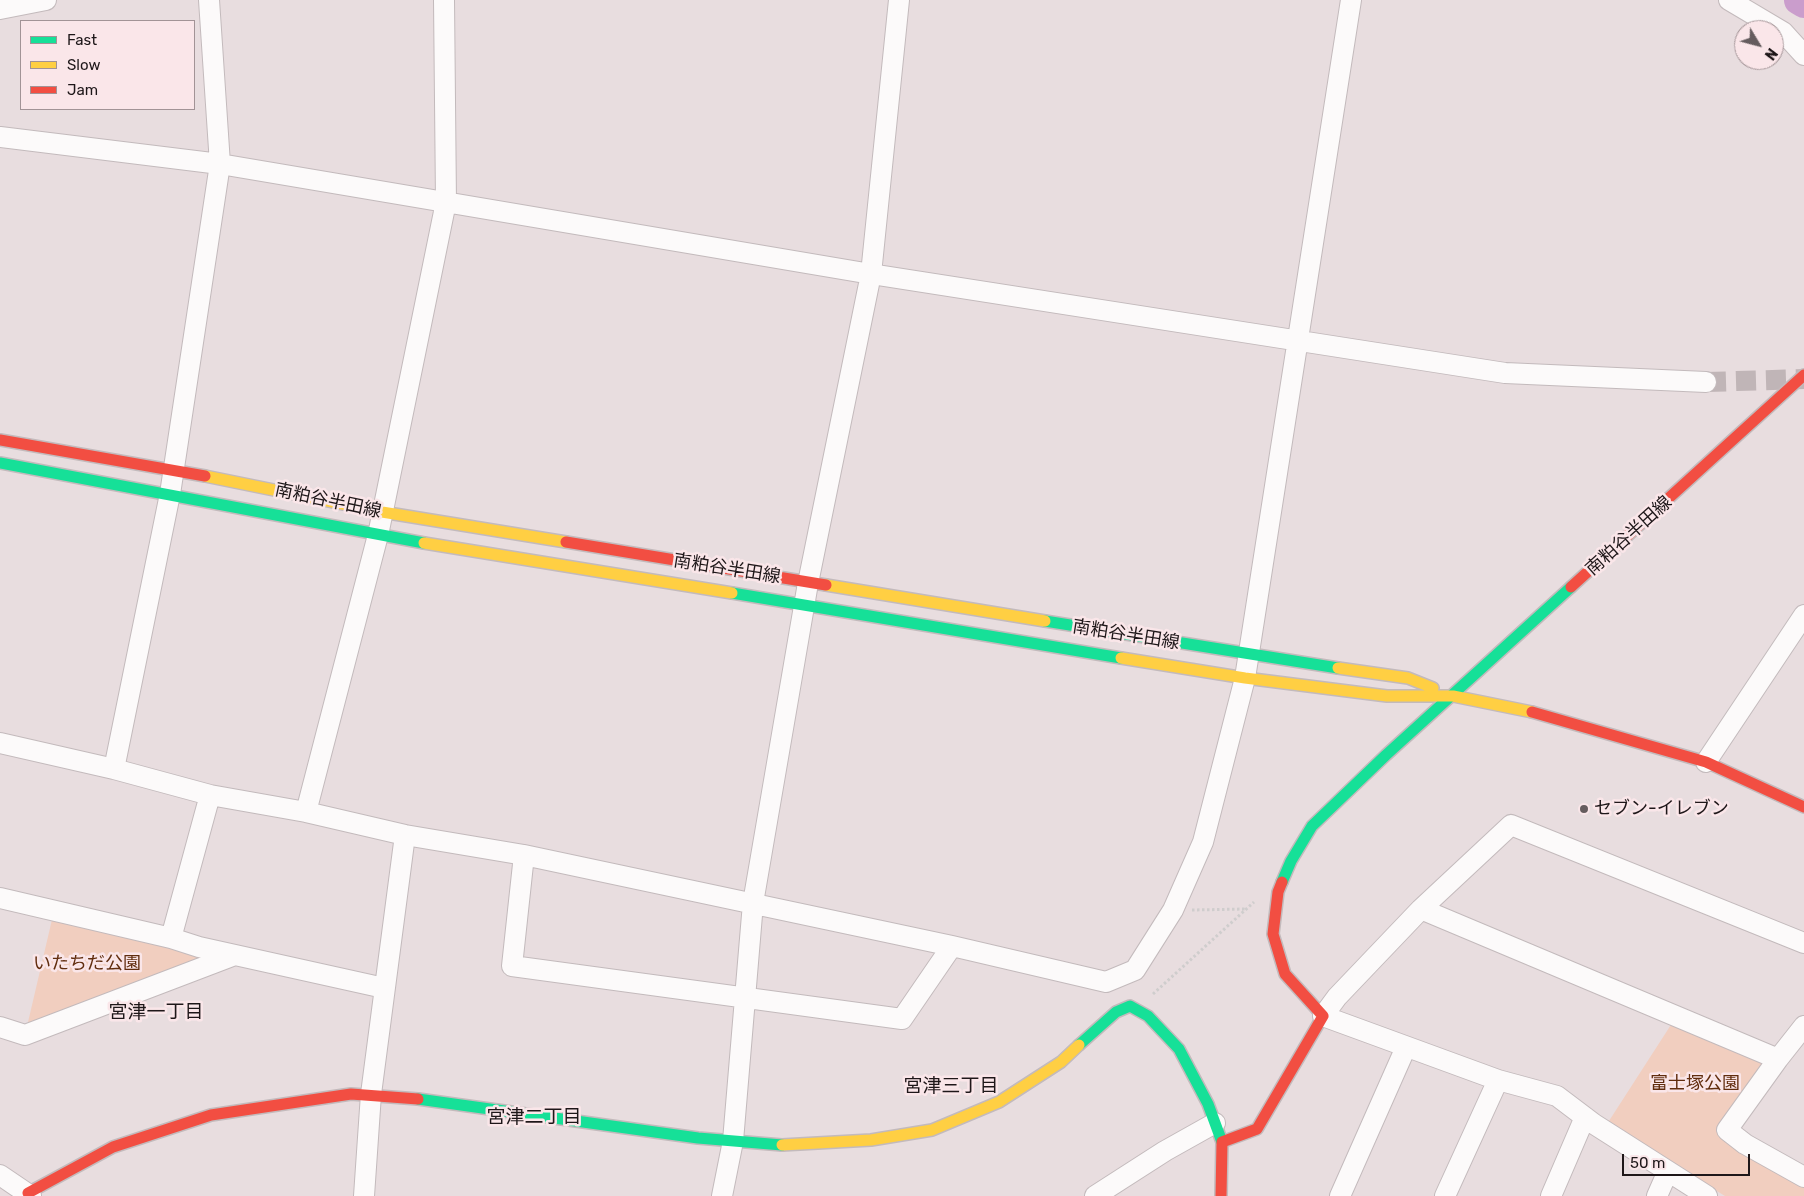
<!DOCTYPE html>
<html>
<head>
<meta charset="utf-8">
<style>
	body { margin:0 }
	#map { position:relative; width:1804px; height:1196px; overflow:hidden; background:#e8dddf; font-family:Rubik,sans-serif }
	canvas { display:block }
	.legend { position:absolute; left:20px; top:20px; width:175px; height:90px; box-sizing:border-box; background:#fae6e9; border:1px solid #a29396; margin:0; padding:6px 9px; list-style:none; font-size:15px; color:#1e1719 }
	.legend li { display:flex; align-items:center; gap:10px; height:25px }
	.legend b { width:25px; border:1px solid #a29396 }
	.north { position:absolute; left:1734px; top:20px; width:50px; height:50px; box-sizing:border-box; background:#fae6e9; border:1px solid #a29396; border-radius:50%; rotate:127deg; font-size:14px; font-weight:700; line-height:20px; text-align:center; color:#1e1719 }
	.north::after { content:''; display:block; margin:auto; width:18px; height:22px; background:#655c5e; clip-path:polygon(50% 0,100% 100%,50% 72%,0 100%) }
	.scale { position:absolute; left:1622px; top:1154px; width:128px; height:22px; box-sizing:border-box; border:2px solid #1e1719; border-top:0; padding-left:6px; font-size:15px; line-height:18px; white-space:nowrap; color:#1e1719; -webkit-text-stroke:4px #fae6e9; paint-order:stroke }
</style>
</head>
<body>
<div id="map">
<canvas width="1804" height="1196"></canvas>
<ul class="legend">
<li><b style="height:6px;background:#16e098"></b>Fast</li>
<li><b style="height:6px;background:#ffcf43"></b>Slow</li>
<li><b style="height:6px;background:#f24e42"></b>Jam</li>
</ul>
<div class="north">N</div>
<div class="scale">50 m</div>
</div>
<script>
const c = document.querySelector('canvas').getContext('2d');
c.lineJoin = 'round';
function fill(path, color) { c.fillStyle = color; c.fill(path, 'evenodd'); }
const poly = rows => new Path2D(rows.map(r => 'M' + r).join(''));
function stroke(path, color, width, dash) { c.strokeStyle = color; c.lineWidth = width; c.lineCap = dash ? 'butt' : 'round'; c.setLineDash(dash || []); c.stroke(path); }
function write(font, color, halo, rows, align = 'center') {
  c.font = font + ' Rubik,"Noto Sans JP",sans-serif'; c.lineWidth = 5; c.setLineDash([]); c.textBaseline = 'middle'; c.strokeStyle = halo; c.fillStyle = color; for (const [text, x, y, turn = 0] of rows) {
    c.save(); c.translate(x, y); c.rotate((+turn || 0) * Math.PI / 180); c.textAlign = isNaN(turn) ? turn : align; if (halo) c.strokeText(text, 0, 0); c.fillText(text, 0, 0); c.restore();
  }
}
const green = poly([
	[54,911,199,947,198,970,25,1035],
	[1676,1017,1778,1059,1728,1130,1804,1176,1804,1196,1725,1196,1607,1124]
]);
const river = poly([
	[1799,0,1804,3]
]);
const streetTunnel = poly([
	[1706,382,1804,379]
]);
const path = poly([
	[1192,910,1246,909],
	[1153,994,1254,902]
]);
const street = poly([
	[1729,0,1783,32,1804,55],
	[0,9,46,0],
	[0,137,220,164,871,274,1505,373,1706,382],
	[0,743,114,769,210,795,306,812,405,835,524,855,952,946,1106,982,1135,970,1173,910,1203,842,1245,678,1351,0],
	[1706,762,1804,615],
	[114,769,170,494,220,164,209,0],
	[306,812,378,535,446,202,444,0],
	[524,855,512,966,902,1019,952,946],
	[0,898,171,938,199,947,384,988],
	[1421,909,1778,1059],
	[171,938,210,795],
	[1804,1026,1778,1059,1727,1130,1745,1144,1804,1177],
	[0,1027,25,1035,235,955],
	[0,1175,31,1196],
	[364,1196,371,1094,405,835],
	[722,1196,733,1141,753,903,808,583,871,274,899,0],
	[1095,1196,1165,1151,1215,1123],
	[1340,1196,1406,1047],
	[1445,1196,1498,1080],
	[1551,1196,1585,1117],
	[1657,1196,1668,1171],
	[1707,1196,1594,1124,1557,1096,1498,1080,1323,1016,1337,997,1421,909,1511,825,1804,943]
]);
const fast = poly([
	[0,463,424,543],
	[732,593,1121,658],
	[1045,621,1338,668],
	[1282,882,1291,861,1312,826,1386,755,1571,587],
	[1079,1045,1116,1012,1130,1006,1148,1016,1179,1049,1208,1104,1222,1142],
	[418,1099,698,1138,782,1145]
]);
const slow = poly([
	[205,476,382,512,566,542],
	[424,543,732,593],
	[826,585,1045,621],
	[1121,658,1245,678,1387,696,1453,696,1532,712],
	[1338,668,1408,678,1433,688],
	[782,1145,871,1140,932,1130,999,1102,1061,1062,1079,1045]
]);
const jam = poly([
	[0,440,205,476],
	[566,542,826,585],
	[1571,587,1804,375],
	[1532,712,1706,762,1804,807],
	[28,1193,113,1147,211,1115,351,1094,418,1099],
	[1221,1196,1222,1142,1257,1129,1323,1016,1285,974,1273,934,1278,892,1282,882]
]);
const markers = [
	[1584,809,5,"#655c5e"]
];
const streetNames = [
	["南粕谷半田線",328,501,12],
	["南粕谷半田線",1629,536,-42],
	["南粕谷半田線",727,569,9],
	["南粕谷半田線",1126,635,9]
];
const poiNames = [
	["セブン-イレブン",1594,809]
];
const parkNames = [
	["いたちだ公園",87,964],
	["富士塚公園",1695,1084]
];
const neighbourhoodNames = [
	["宮津一丁目",156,1013],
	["宮津三丁目",951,1087],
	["宮津二丁目",534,1118]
];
fill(green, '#f1cebf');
stroke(river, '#ca9dcc', 30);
stroke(streetTunnel, '#c0b5b7', 20, [20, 10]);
stroke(street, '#c3babc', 22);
stroke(fast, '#c3babc', 14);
stroke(slow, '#c3babc', 14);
stroke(jam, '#c3babc', 14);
stroke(path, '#cfcdcd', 3, [2.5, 2.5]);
stroke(street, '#fcfafa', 20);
stroke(fast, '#16e098', 11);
stroke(slow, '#ffcf43', 11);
stroke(jam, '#f24e42', 11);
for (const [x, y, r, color] of markers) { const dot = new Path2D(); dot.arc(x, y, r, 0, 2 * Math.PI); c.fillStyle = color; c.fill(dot); stroke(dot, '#fae6e9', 2); }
write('18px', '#1e1719', '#fae6e9', streetNames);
write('18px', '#1e1719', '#fae6e9', poiNames, 'left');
write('18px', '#612d0e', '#fae6e9', parkNames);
write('19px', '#1e1719', '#fae6e9', neighbourhoodNames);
</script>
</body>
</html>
